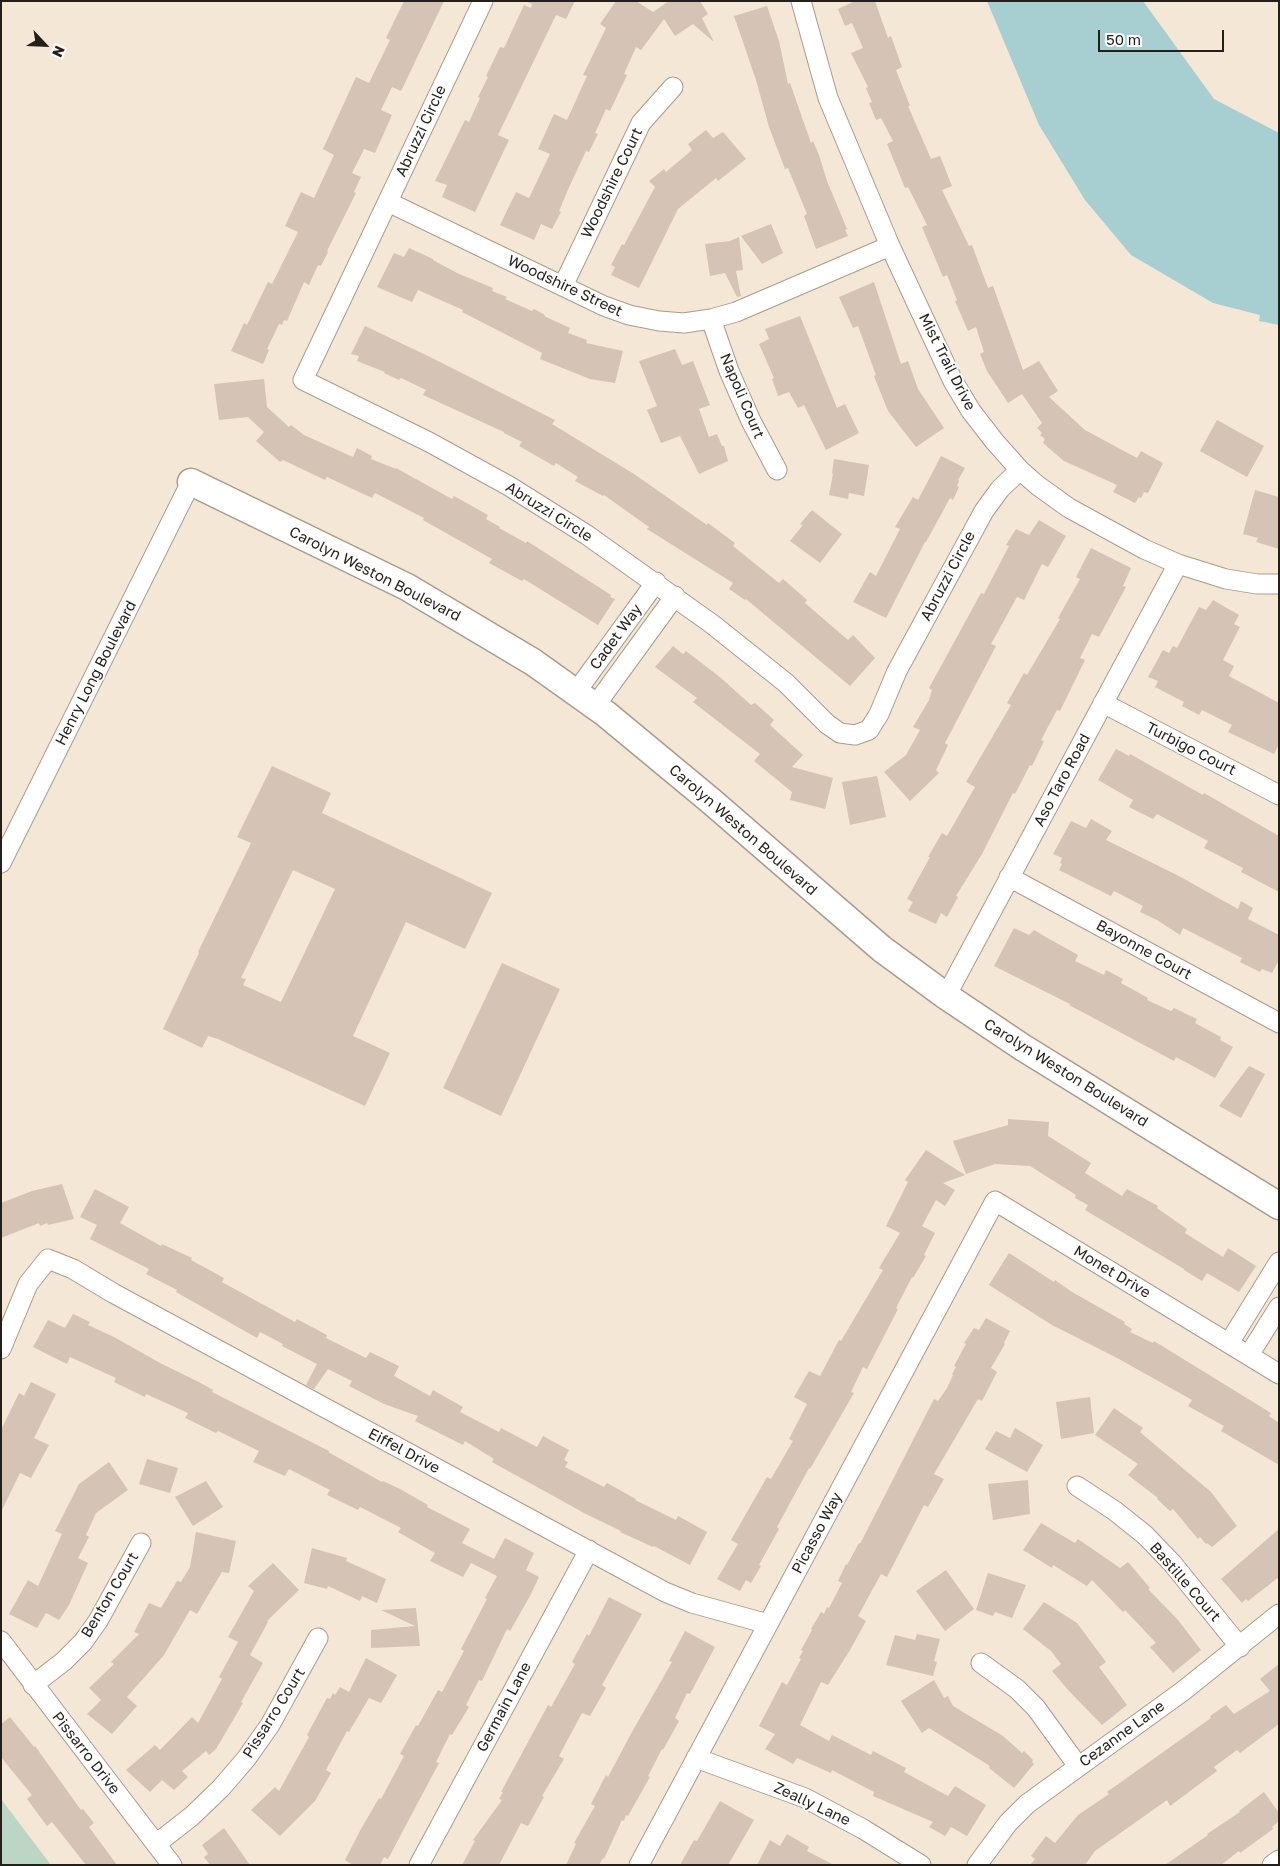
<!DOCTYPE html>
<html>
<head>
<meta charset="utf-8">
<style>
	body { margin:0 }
	#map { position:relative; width:1280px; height:1866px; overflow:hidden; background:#f4e7d5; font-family:"Golos Text",sans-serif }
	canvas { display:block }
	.frame { position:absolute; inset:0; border:2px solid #241f18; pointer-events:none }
	.north { position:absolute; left:20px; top:20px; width:50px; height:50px; -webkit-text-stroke:4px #fff; paint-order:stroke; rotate:115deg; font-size:14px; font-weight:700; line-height:20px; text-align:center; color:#241f18 }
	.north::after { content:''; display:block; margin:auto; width:18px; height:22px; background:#241f18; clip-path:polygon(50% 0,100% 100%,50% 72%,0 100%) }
	.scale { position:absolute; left:1098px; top:30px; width:126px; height:22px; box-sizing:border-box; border:2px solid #241f18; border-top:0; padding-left:6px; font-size:15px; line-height:18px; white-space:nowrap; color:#241f18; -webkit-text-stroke:4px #fff; paint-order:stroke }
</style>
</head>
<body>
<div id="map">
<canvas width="1280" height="1866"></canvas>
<div class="frame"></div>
<div class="north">N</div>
<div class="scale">50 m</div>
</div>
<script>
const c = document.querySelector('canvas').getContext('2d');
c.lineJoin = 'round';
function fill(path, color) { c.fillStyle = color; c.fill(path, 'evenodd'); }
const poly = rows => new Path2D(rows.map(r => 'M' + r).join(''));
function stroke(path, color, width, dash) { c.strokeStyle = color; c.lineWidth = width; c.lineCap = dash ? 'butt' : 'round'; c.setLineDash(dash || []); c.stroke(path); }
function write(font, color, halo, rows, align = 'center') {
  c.font = font + ' "Golos Text",sans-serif'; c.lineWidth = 4; c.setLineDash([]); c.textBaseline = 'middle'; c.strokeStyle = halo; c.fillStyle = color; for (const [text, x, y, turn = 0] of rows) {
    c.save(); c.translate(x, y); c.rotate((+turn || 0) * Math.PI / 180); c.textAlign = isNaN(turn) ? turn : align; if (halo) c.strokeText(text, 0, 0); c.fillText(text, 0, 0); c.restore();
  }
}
const green = poly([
	[1,1799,51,1865,1,1865]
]);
const water = poly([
	[987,1,1143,1,1214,99,1279,133,1279,325,1259,321,1260,315,1213,303,1131,255,1085,200,1039,125]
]);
const building = poly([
	[404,1,444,1,404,85,401,91,392,87,381,110,392,115,375,153,364,149,352,173,361,177,354,192,356,193,327,251,328,252,321,266,318,265,309,285,304,282,287,321,284,320,282,325,279,324,267,349,269,350,263,364,231,351,244,323,247,325,268,282,272,284,298,232,285,226,301,192,314,198,334,155,323,149,356,77,369,83,390,40,386,38],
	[525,1,575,1,566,19,556,15,498,135,509,140,475,212,442,197,447,185,435,181,465,120,469,122,480,98,478,97,488,77,486,76,500,47,504,48,524,5,531,8,532,4],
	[616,1,636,1,653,12,669,1,700,1,708,14,702,18,714,42,693,24,675,36,664,19,641,50,636,47,624,74,627,75,610,111,606,109,595,133,598,134,589,152,586,151,570,185,559,211,561,212,552,229,541,224,534,240,500,225,516,192,529,198,550,154,538,149,554,114,567,120,587,76,583,75,606,28,600,24],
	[855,1,875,1,888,38,891,36,902,67,896,70,910,106,908,106,931,159,940,156,952,186,942,190,969,246,972,245,988,288,993,286,1023,370,1039,361,1058,391,1049,397,1085,430,1137,458,1141,451,1163,463,1148,493,1144,492,1141,498,1139,497,1135,503,1113,492,1117,485,1064,461,1043,443,1045,439,1040,435,1042,433,1037,428,1042,423,1022,394,1008,403,987,371,980,354,984,352,976,327,968,331,955,301,957,300,947,275,943,277,922,227,927,225,908,187,905,188,887,144,893,141,881,118,876,120,869,103,872,102,866,88,868,87,851,53,863,48,852,23,845,26,838,9],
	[767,6,779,41,788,84,790,83,811,143,813,141,819,155,827,181,847,229,845,230,848,236,816,249,804,216,807,214,788,168,785,169,769,127,756,80,734,16],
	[706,130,713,138,723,132,746,159,718,181,716,178,678,209,639,288,611,275,615,267,611,265,622,244,624,245,655,187,649,181,664,169,666,172,692,150,688,144],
	[771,224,783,253,762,264,741,236],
	[739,237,743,270,736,271,741,296,737,297,725,273,710,276,705,244,730,241],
	[409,248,433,259,433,260,457,273,493,288,492,291,507,297,505,299,532,311,534,309,545,315,544,316,570,328,568,333,587,340,586,343,623,351,615,383,590,379,540,359,542,353,462,312,463,310,418,290,412,302,377,287,394,253,404,257],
	[874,282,901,364,908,361,918,389,944,428,916,447,888,411,874,376,876,375,858,326,853,328,839,297],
	[800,316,837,408,845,404,859,433,826,450,804,405,798,408,789,392,778,396,772,379,774,378,759,344,769,339,765,329],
	[365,326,428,356,555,420,552,424,634,474,707,525,708,523,735,543,733,546,779,583,783,579,807,600,805,603,848,640,853,635,875,658,850,686,746,599,745,600,729,589,733,583,647,529,649,527,604,495,603,496,575,481,578,477,556,463,554,466,519,446,522,442,504,433,504,432,423,395,426,390,401,378,399,380,384,373,385,372,357,361,359,356,351,354],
	[675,349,682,365,693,361,710,405,699,409,709,437,717,434,722,446,724,446,728,461,699,474,680,436,661,443,647,410,657,406,639,361],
	[264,379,267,407,289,427,291,425,304,435,353,457,357,448,372,456,371,459,396,469,396,468,452,499,454,496,488,515,486,519,500,527,499,528,526,543,527,541,611,595,610,597,615,599,598,625,524,579,522,581,489,563,492,559,423,520,424,518,375,493,372,498,327,477,325,480,283,460,280,462,256,441,264,432,248,417,219,420,214,384],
	[1217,420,1264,446,1247,477,1200,451],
	[941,456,965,468,958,480,959,481,957,486,959,487,953,500,950,498,926,542,925,542,886,618,853,602,870,572,876,576,900,529,895,527,913,497,918,500],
	[834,459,869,465,864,496,849,493,848,499,829,495,833,474,832,474],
	[1255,490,1279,497,1279,549,1256,542,1258,538,1243,534],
	[812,510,842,534,820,563,790,541,803,525,800,524],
	[1039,520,1066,536,1048,567,1042,564,1024,600,1017,597,991,644,996,646,945,743,948,745,936,770,939,773,910,801,884,772,906,755,920,730,913,727,929,700,932,690,929,688,981,593,984,594,1009,546,1006,545,1016,529,1029,535],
	[1091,548,1131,568,1123,586,1126,587,1099,637,1092,634,1080,658,1085,660,1060,711,1057,710,1041,740,1044,741,1032,766,1030,765,1015,794,1013,793,982,854,956,896,958,897,947,917,941,913,936,924,908,911,913,902,907,899,930,857,928,857,942,833,947,836,975,787,966,782,1011,705,1007,703,1024,673,1027,675,1060,619,1058,618,1080,579,1076,577],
	[1213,600,1239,615,1234,624,1240,627,1223,660,1234,666,1229,676,1279,703,1279,744,1274,754,1228,732,1232,725,1202,710,1199,715,1182,706,1184,702,1155,687,1158,681,1148,677,1163,650,1169,653,1173,646,1177,648,1199,607,1206,610],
	[673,646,683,654,686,651,721,678,751,705,755,703,774,720,770,725,803,755,792,767,833,778,825,809,790,800,792,792,754,761,760,754,693,702,697,698,655,667],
	[1116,749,1129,756,1130,754,1203,795,1204,793,1279,836,1279,892,1241,872,1243,868,1204,848,1208,841,1157,814,1153,819,1129,807,1133,800,1098,780],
	[272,766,331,793,322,813,492,893,465,949,406,922,353,1036,390,1053,365,1106,218,1039,208,1036,202,1048,163,1029,199,953,198,952,251,843,237,837],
	[293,870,335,889,281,1002,243,985,246,979,241,978],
	[877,776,886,817,850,825,842,782],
	[1091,819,1112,831,1106,840,1177,875,1238,909,1241,901,1253,908,1248,919,1279,935,1279,960,1272,973,1262,969,1260,972,1240,962,1242,958,1183,928,1180,935,1157,920,1140,912,1143,906,1114,891,1111,896,1059,870,1062,864,1060,863,1062,858,1053,854,1071,821,1086,828],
	[1014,928,1029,935,1034,930,1044,936,1078,955,1075,961,1104,975,1106,970,1123,979,1121,983,1148,998,1147,1000,1171,1011,1174,1008,1197,1019,1195,1023,1221,1037,1220,1040,1233,1047,1215,1078,1176,1057,1174,1061,1069,1005,1070,1004,994,966],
	[502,963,560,989,501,1116,443,1088],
	[1249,1066,1265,1074,1241,1118,1219,1106],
	[1008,1119,1049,1122,1048,1136,1091,1163,1085,1173,1122,1196,1127,1189,1158,1206,1157,1208,1187,1229,1185,1233,1223,1257,1228,1248,1256,1266,1239,1292,1207,1273,1202,1281,1184,1270,1184,1269,1085,1210,1088,1205,1075,1198,1076,1195,1030,1166,995,1164,966,1174,953,1141,1008,1125],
	[926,1150,965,1175,943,1183,955,1190,945,1206,936,1200,922,1226,935,1233,924,1255,926,1256,913,1278,912,1277,896,1308,898,1309,867,1369,863,1367,851,1392,854,1393,810,1469,809,1468,777,1527,779,1529,759,1565,761,1566,751,1583,746,1580,740,1591,717,1579,738,1544,731,1540,767,1477,771,1479,793,1441,789,1439,807,1404,794,1397,809,1371,820,1376,839,1340,841,1341,883,1270,879,1268,900,1233,886,1226,908,1182,905,1180],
	[62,1184,74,1219,48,1225,47,1223,40,1226,39,1223,1,1238,1,1203,32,1191],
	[95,1189,129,1207,120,1223,161,1246,162,1244,192,1258,191,1260,224,1278,222,1282,295,1322,297,1319,327,1335,326,1338,366,1358,370,1352,399,1366,394,1376,430,1396,433,1390,463,1407,460,1412,499,1432,501,1428,537,1447,543,1436,569,1450,564,1460,568,1462,565,1467,604,1487,607,1483,636,1499,635,1500,676,1520,678,1516,707,1532,690,1565,654,1546,653,1547,620,1532,621,1531,584,1513,492,1462,494,1459,465,1441,463,1445,415,1421,418,1416,384,1404,349,1386,352,1381,328,1369,314,1389,306,1385,317,1364,282,1346,283,1344,260,1332,257,1338,176,1292,177,1290,146,1274,149,1269,90,1239,97,1225,80,1217],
	[1009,1253,1054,1282,1055,1280,1072,1292,1125,1322,1124,1324,1132,1329,1130,1332,1153,1343,1154,1341,1271,1413,1269,1416,1279,1423,1279,1465,1221,1431,1224,1426,1188,1406,1192,1400,1119,1359,1052,1325,989,1285],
	[73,1314,90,1322,88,1325,114,1337,162,1364,199,1382,213,1390,212,1392,329,1451,328,1452,382,1482,383,1481,400,1489,428,1505,427,1507,470,1529,462,1543,494,1559,505,1538,534,1553,526,1570,539,1577,530,1596,510,1631,507,1629,482,1681,479,1680,466,1705,469,1707,452,1735,450,1734,436,1762,439,1763,388,1859,384,1857,380,1865,353,1865,345,1860,361,1829,379,1798,381,1799,404,1756,400,1754,416,1725,418,1726,438,1690,442,1692,464,1651,461,1649,487,1599,485,1598,497,1576,471,1563,463,1577,430,1561,435,1553,398,1532,401,1528,360,1507,358,1510,327,1495,330,1490,289,1469,285,1476,253,1462,259,1451,218,1431,216,1433,185,1418,188,1413,146,1394,145,1397,114,1382,116,1378,70,1357,67,1364,33,1347,48,1320,65,1328],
	[986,1318,1010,1331,1004,1343,1005,1344,991,1368,997,1372,982,1401,978,1399,934,1474,944,1479,928,1507,924,1505,887,1577,881,1574,858,1616,866,1621,850,1650,828,1685,821,1682,800,1725,829,1741,832,1735,871,1755,873,1751,906,1768,904,1772,948,1796,955,1786,986,1805,967,1836,951,1827,945,1836,929,1827,933,1822,873,1796,874,1792,832,1770,831,1773,797,1758,793,1764,765,1749,775,1734,759,1726,782,1682,787,1685,801,1659,799,1658,803,1651,801,1650,812,1630,811,1629,821,1612,824,1614,827,1607,829,1608,842,1583,838,1581,846,1564,847,1565,859,1543,860,1544,934,1399,938,1401,947,1388,953,1375,952,1374,956,1367,954,1366,966,1344,964,1343,974,1328,979,1330],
	[31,1382,56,1394,34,1438,49,1445,31,1478,20,1473,1,1512,1,1430,19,1393,24,1396],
	[1090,1397,1094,1433,1061,1439,1056,1402],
	[1114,1408,1143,1428,1140,1432,1211,1492,1237,1526,1212,1547,1207,1543,1206,1544,1200,1537,1198,1539,1173,1509,1170,1511,1157,1499,1158,1498,1128,1475,1138,1464,1095,1435],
	[1015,1428,1043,1445,1027,1472,985,1449,996,1431,1010,1438],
	[147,1459,178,1468,170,1493,139,1484],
	[109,1462,128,1490,96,1513,86,1535,89,1537,78,1558,88,1563,69,1605,59,1620,46,1613,37,1628,9,1614,28,1580,38,1586,62,1534,55,1531,79,1484],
	[1028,1480,1030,1514,993,1520,988,1484],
	[206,1481,223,1507,193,1526,175,1497],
	[1041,1523,1075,1543,1078,1539,1120,1568,1128,1562,1150,1588,1148,1589,1178,1620,1201,1650,1173,1673,1150,1647,1156,1643,1125,1610,1123,1612,1092,1580,1087,1586,1053,1565,1052,1568,1023,1550],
	[1279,1529,1279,1577,1248,1601,1246,1599,1242,1603,1221,1579],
	[196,1532,236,1541,229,1573,222,1572,197,1614,190,1610,164,1655,127,1697,137,1706,112,1734,87,1714,101,1700,89,1688,114,1664,111,1662,139,1634,134,1632,149,1603,161,1608,177,1581,181,1582,190,1567],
	[312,1548,347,1558,346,1561,386,1579,377,1603,362,1596,360,1601,328,1586,327,1589,304,1583],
	[273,1563,299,1590,267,1621,268,1622,250,1655,263,1663,241,1702,243,1703,216,1749,209,1755,206,1751,182,1771,188,1777,174,1790,162,1780,150,1792,126,1770,155,1745,160,1750,192,1717,198,1723,222,1679,219,1677,238,1642,228,1637,254,1591,248,1586],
	[946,1570,974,1609,945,1631,916,1591],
	[988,1573,1026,1585,1012,1618,995,1612,993,1616,976,1610],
	[609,1597,642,1614,602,1685,606,1688,590,1716,582,1713,559,1756,564,1759,542,1796,544,1797,528,1826,521,1823,499,1865,462,1865,475,1841,473,1840,502,1800,499,1799,503,1792,501,1792,548,1705,551,1707,575,1664,572,1662,587,1634,589,1636],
	[1044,1602,1077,1623,1106,1662,1099,1667,1127,1705,1102,1725,1069,1691,1052,1671,1061,1664,1051,1651,1023,1629],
	[416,1608,420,1646,371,1648,371,1630,415,1626,381,1610],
	[685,1631,715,1647,690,1694,687,1693,675,1718,679,1721,663,1750,662,1749,648,1776,650,1777,628,1816,626,1815,624,1821,622,1820,604,1859,603,1858,599,1865,566,1865,576,1844,574,1843,595,1806,591,1804,606,1775,608,1777,632,1732,672,1662,669,1661],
	[917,1634,940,1639,934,1661,937,1662,933,1676,886,1665,895,1635,915,1640],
	[366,1658,397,1675,381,1703,369,1698,349,1732,347,1731,326,1770,331,1773,315,1801,280,1836,251,1810,275,1787,279,1791,309,1737,307,1735,327,1698,330,1699,333,1693,335,1695,340,1687,349,1692],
	[1279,1664,1279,1724,1240,1753,1237,1750,1214,1767,1217,1771,1170,1806,1167,1800,1095,1851,1085,1865,1030,1865,1035,1859,1031,1856,1046,1836,1055,1843,1078,1815,1109,1794,1107,1792,1211,1718,1210,1716,1226,1705,1234,1714,1270,1691,1260,1679],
	[934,1680,944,1698,948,1696,953,1706,1003,1736,1022,1753,1024,1751,1033,1760,1032,1762,1034,1764,1014,1788,989,1768,990,1766,929,1728,922,1733,901,1701],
	[10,1717,34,1747,35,1746,81,1810,83,1809,94,1823,89,1827,117,1865,86,1865,52,1822,47,1826,27,1799,32,1795,1,1757,1,1724],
	[1264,1792,1279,1813,1279,1821,1272,1827,1273,1829,1240,1853,1239,1851,1221,1865,1165,1865,1208,1835,1207,1834,1240,1812,1239,1811],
	[720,1801,754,1820,728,1865,680,1865,694,1840,697,1841],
	[224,1828,250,1865,210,1865,204,1857,208,1854,202,1845],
	[787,1834,809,1847,807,1851,834,1865,757,1865,770,1840,780,1846]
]);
const street = poly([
	[483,1,303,380,429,442,509,486,587,535,712,624,786,683,827,724,840,733,855,735,869,730,879,714,897,671,984,511,1000,489,1020,470],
	[801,1,828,98,890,246,953,381,971,411,995,442,1020,470,1037,485,1069,508,1144,549,1178,564,1226,579,1257,584,1279,584],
	[388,202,604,306,629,315,659,321,684,323,711,319,736,312,890,246],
	[563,286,641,123,673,87],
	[711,319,729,371,751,421,777,470],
	[576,692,656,582],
	[1103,703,1279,795],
	[595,706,675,596],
	[1,863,191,482],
	[1009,877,1279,1023],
	[946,996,1178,564],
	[1229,1343,1279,1262],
	[1,1349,28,1284,48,1259,73,1269,113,1293,665,1592,692,1603,768,1624],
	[1249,1355,1279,1307],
	[1077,1486,1115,1511,1145,1535,1172,1563,1240,1647],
	[1,1641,172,1865],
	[981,1663,1017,1689,1036,1708,1078,1766],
	[33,1685,64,1661,83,1642,98,1621,141,1543],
	[696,1758,805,1798,863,1829,921,1865],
	[156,1844,192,1816,221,1788,246,1759,270,1725,318,1638],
	[419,1865,589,1550],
	[639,1865,995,1201,1279,1374],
	[977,1865,1008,1823,1027,1804,1183,1691,1279,1614],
	[1272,1865,1279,1860]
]);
const secondary = poly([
	[191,482,407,587,533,662,606,714,711,801,882,949,946,996,1022,1047,1279,1206]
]);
const streetNames = [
	["Abruzzi Circle",421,131,-65],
	["Woodshire Court",612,183,-64],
	["Woodshire Street",565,286,25],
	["Mist Trail Drive",947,362,63],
	["Napoli Court",742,396,67],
	["Abruzzi Circle",549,512,32],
	["Carolyn Weston Boulevard",375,574,27],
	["Abruzzi Circle",948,576,-62],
	["Cadet Way",616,637,-54],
	["Henry Long Boulevard",96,673,-63],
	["Turbigo Court",1191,749,27],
	["Aso Taro Road",1062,780,-62],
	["Carolyn Weston Boulevard",743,830,41],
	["Bayonne Court",1144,950,29],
	["Carolyn Weston Boulevard",1066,1073,32],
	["Monet Drive",1112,1272,31],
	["Eiffel Drive",404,1451,28],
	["Picasso Way",817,1533,-62],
	["Bastille Court",1185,1582,49],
	["Benton Court",110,1595,-59],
	["Germain Lane",504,1707,-62],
	["Pissarro Court",274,1713,-58],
	["Cezanne Lane",1122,1734,-36],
	["Pissarro Drive",86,1753,52],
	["Zeally Lane",812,1804,25]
];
fill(green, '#bcd6c5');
fill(water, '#a7cfd1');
fill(building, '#d5c3b6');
stroke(street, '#a89c8b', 21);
stroke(secondary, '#a89c8b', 29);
stroke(street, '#fff', 19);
stroke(secondary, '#fff', 26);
write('15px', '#241f18', '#fff', streetNames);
</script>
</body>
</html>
